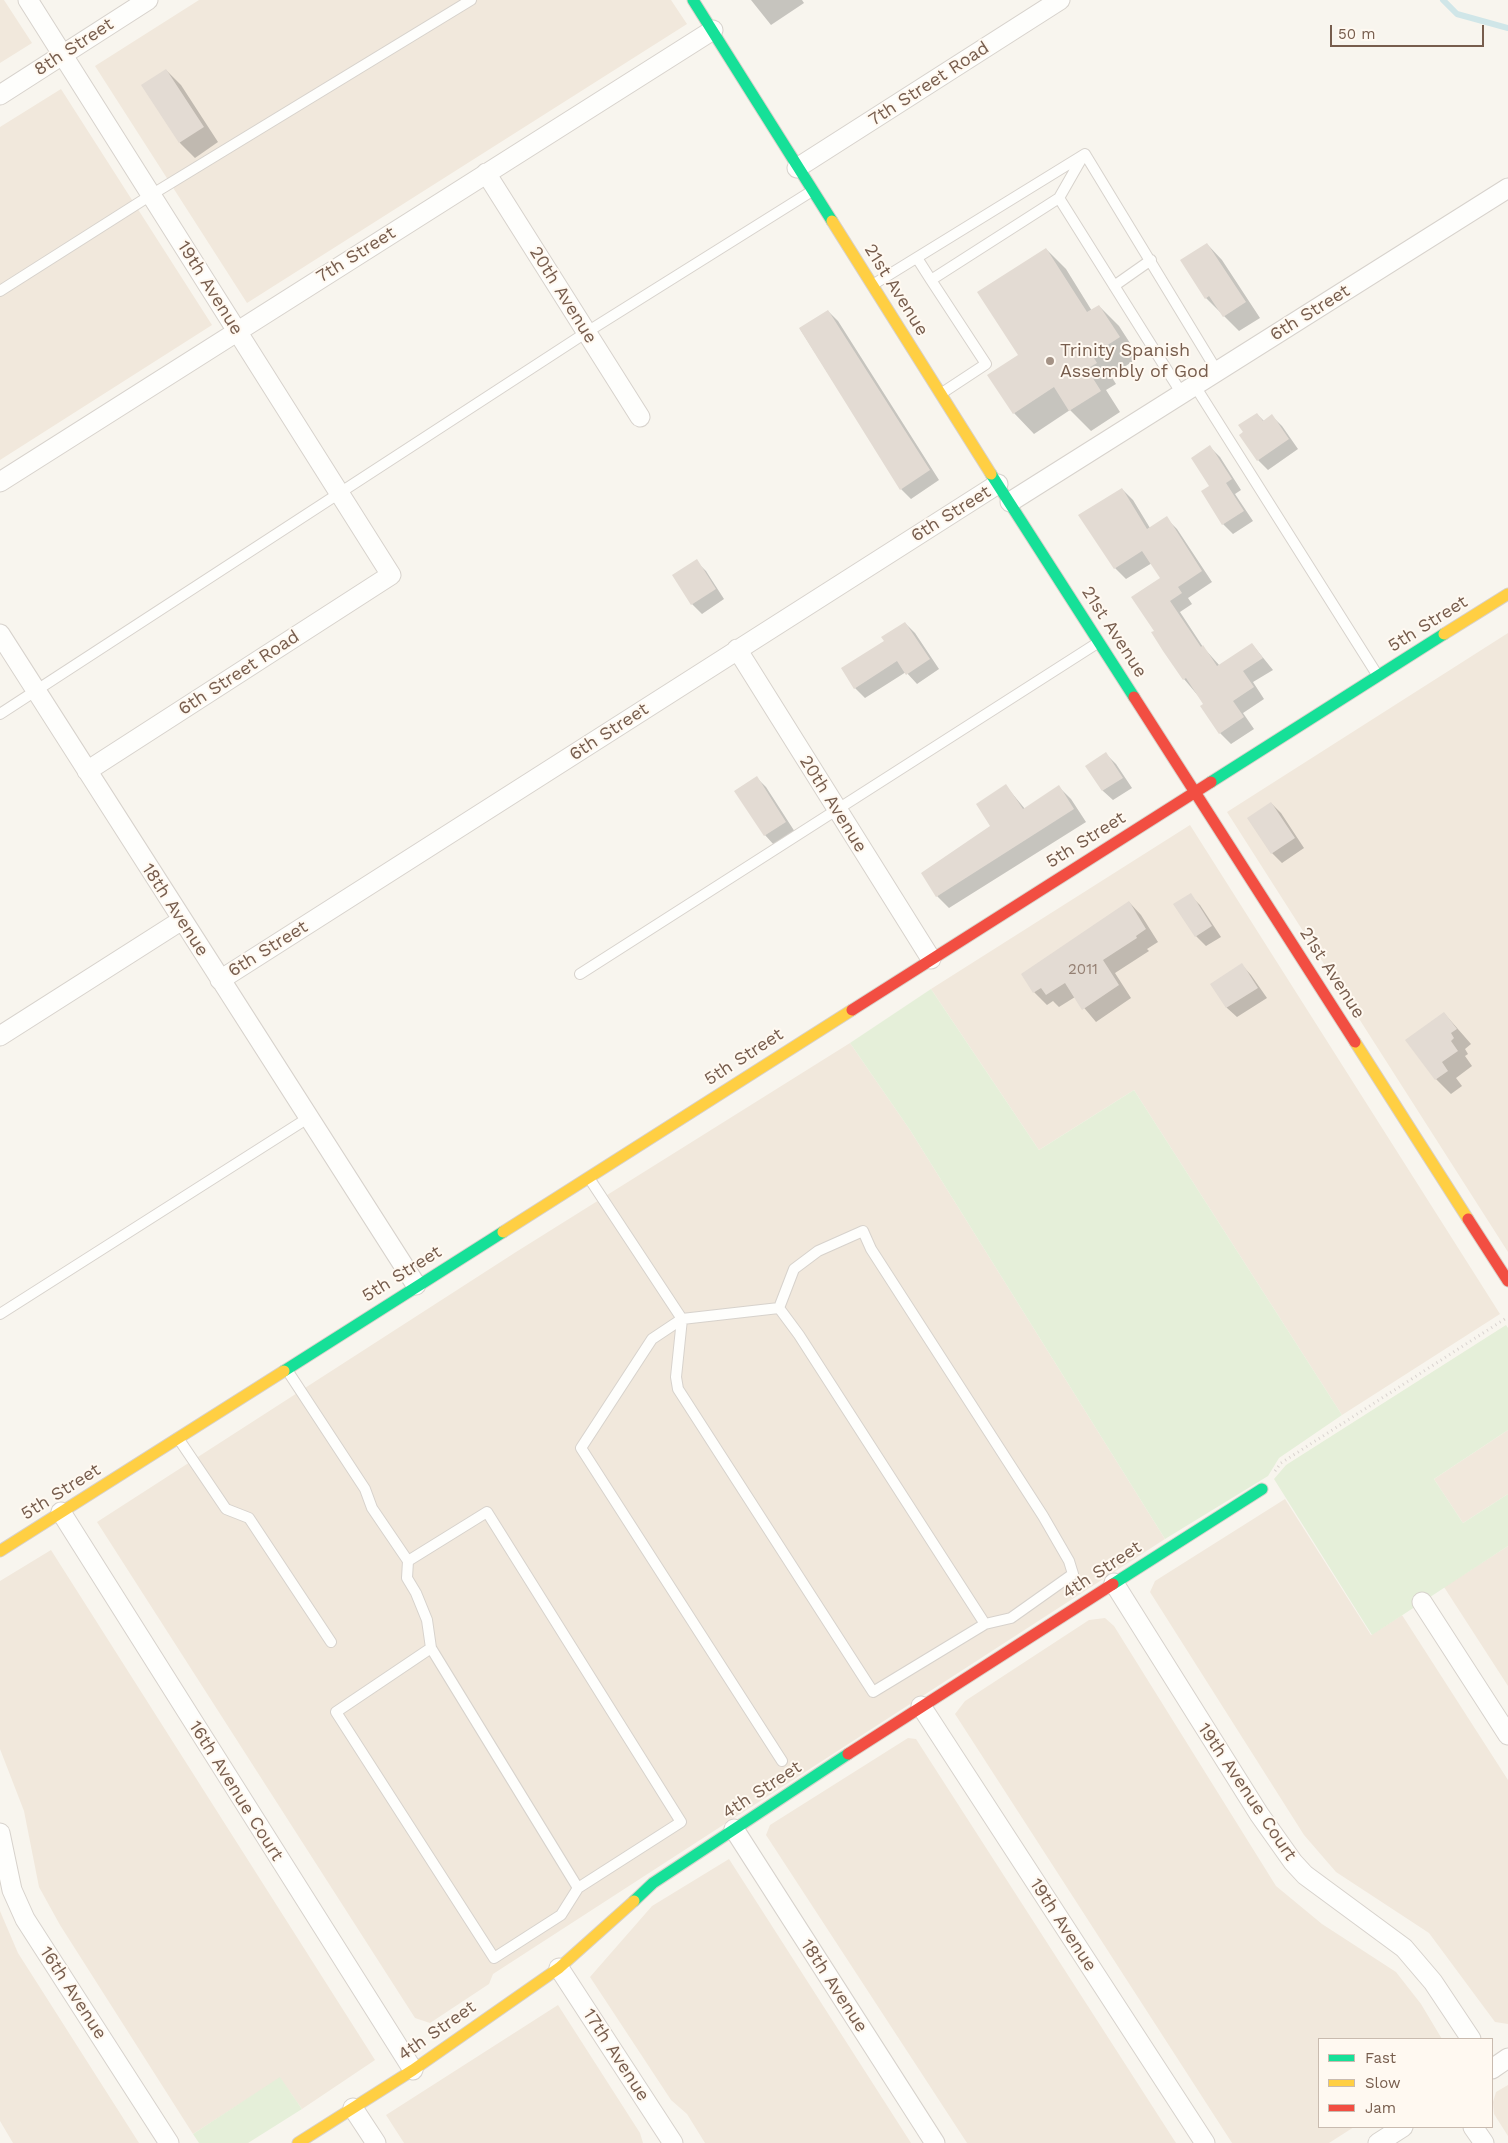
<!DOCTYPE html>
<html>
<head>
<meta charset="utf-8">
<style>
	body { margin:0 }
	#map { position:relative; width:1508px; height:2143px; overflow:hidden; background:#f8f5ee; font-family:"Work Sans",sans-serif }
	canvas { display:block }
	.legend { position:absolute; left:1318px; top:2038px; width:175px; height:90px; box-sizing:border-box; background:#fff9f1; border:1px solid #c9bbaf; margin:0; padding:6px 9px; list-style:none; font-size:15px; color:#775d4d }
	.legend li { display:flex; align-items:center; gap:10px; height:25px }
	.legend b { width:25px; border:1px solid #c9bbaf }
	.scale { position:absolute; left:1330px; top:25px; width:154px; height:22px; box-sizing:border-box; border:2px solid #775d4d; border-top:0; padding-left:6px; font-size:15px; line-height:18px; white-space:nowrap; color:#775d4d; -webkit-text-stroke:4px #fff9f1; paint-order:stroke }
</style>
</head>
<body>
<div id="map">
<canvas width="1508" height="2143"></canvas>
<ul class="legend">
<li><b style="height:6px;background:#16e098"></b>Fast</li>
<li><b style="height:6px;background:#ffcf43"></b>Slow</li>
<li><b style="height:6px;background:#f24e42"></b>Jam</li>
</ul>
<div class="scale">50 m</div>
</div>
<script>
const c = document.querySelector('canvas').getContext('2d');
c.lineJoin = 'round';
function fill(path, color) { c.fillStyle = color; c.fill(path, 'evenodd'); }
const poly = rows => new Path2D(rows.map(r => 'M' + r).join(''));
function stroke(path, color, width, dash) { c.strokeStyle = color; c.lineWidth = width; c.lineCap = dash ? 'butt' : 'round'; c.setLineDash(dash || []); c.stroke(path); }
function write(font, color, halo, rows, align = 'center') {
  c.font = font + ' "Work Sans",sans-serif'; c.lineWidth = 4; c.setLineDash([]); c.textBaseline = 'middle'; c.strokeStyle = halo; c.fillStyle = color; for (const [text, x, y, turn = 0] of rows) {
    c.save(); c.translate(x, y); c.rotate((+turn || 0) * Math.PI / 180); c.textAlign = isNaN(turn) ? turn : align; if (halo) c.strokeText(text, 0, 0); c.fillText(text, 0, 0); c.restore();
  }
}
const residential = poly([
	[0,0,4,0,32,43,0,63],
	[199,0,671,0,687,24,247,303,95,66],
	[61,89,212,325,0,460,0,127],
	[1508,633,1508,1252,1227,812],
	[1190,825,1500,1314,1342,1415,1134,1090,1039,1150,931,989],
	[850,1043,910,1130,1165,1539,493,1974,489,1984,430,2023,415,2018,97,1522,516,1252],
	[1508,1430,1508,1494,1463,1523,1434,1479],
	[1285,1499,1371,1635,1402,1615,1508,1780,1508,2024,1495,2022,1429,1933,1336,1872,1304,1835,1150,1592,1155,1581],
	[1508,1546,1508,1686,1444,1587],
	[51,1550,375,2060,302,2109,280,2078,193,2134,60,1925,39,1887,24,1811,0,1749,0,1581],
	[1105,1618,1114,1626,1276,1886,1322,1924,1396,1972,1421,2004,1442,2039,1319,2039,1319,2127,1354,2127,1329,2143,1232,2143,955,1714,965,1701,1089,1620],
	[908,1738,916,1739,1176,2143,967,2143,766,1835,770,1825],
	[729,1859,911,2143,705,2143,687,2114,671,2100,590,1977,652,1906],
	[0,1911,18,1953,139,2143,13,2143,0,2121],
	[558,2005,640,2133,643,2143,404,2143,386,2115],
	[1508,2085,1508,2136,1494,2114,1493,2102,1496,2092]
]);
const green = poly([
	[931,989,1039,1150,1134,1090,1342,1415,1279,1458,1268,1476,1165,1539,910,1130,850,1043],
	[1506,1325,1508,1328,1508,1430,1434,1479,1463,1523,1508,1494,1508,1546,1372,1635,1274,1479,1286,1465],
	[280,2077,302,2109,248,2143,199,2143,193,2134]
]);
const shadow = poly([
	[751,0,802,0,804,3,771,25],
	[166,70,181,85,218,142,195,158,180,143],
	[1207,244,1222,260,1260,318,1239,331,1206,298,1182,261],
	[1046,249,1066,269,1092,311,1099,306,1119,326,1139,357,1111,376,1116,384,1106,390,1120,412,1091,431,1070,410,1034,434,1014,413,1019,356],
	[828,311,838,321,939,480,911,499,901,489,800,329],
	[1257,414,1264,421,1272,416,1282,426,1298,449,1268,470,1258,460,1241,435],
	[1210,447,1220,457,1241,490,1235,494,1253,521,1233,534,1223,524,1211,487],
	[1122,489,1133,500,1150,528,1166,518,1177,529,1212,582,1188,598,1192,604,1180,612,1203,647,1220,666,1252,644,1273,670,1253,682,1264,699,1243,713,1254,729,1231,744,1220,733,1205,704,1184,679,1156,631,1162,578,1152,563,1126,579,1115,568],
	[696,561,706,571,724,599,702,614,692,604],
	[905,623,915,633,939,669,917,684,906,672,865,698,855,688,843,669,885,641],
	[1106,754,1116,764,1132,788,1113,800,1103,791,1087,766],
	[757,778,766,787,795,832,774,845,765,835],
	[1006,786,1025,809,1059,787,1071,799,1086,822,949,908,937,896,992,826],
	[1271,803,1281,813,1304,848,1282,863,1272,853],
	[1190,895,1200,905,1221,937,1206,946,1196,936],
	[1129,902,1141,915,1158,942,1147,949,1149,951,1115,973,1131,998,1096,1022,1075,997,1059,1007,1053,1001,1047,1005,1034,992],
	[1242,965,1251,975,1267,998,1237,1017,1227,1008,1212,984],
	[1444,1013,1471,1044,1465,1049,1468,1054,1465,1056,1472,1066,1456,1078,1462,1086,1451,1094,1436,1079]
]);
const stream = poly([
	[1443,0,1457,14,1508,28]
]);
const building = poly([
	[166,69,204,127,179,143,141,85],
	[1207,243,1246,302,1223,317,1209,296,1205,299,1180,260],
	[1046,248,1087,312,1099,305,1120,337,1092,355,1097,363,1087,369,1101,391,1069,411,1054,387,1013,414,987,375,1018,355,977,292],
	[828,310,930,470,900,490,799,328],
	[1257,413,1263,421,1272,414,1289,439,1257,461,1239,435,1243,432,1238,425],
	[1210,445,1232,479,1226,483,1244,511,1222,525,1201,491,1209,486,1191,458],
	[1122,488,1147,529,1167,516,1202,571,1178,587,1182,593,1170,601,1201,647,1203,645,1217,666,1252,643,1263,658,1243,671,1254,687,1233,701,1244,717,1219,734,1200,706,1203,704,1186,678,1183,680,1163,651,1151,632,1154,631,1131,597,1160,578,1142,551,1114,569,1078,515],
	[697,559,716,589,691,605,672,575],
	[905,622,930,659,906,675,897,661,854,689,841,668,884,641,881,637],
	[1106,752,1123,778,1102,791,1085,766],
	[757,776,786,822,764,836,734,791],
	[1006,784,1023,809,1059,785,1074,809,936,897,921,873,990,826,976,804],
	[1271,802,1295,838,1271,854,1247,818],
	[1191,893,1212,926,1195,937,1173,904],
	[1129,901,1146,929,1136,936,1137,938,1103,960,1119,985,1082,1010,1065,983,1046,995,1041,988,1033,993,1021,974],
	[1242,963,1258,988,1226,1008,1210,984],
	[1444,1012,1457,1029,1451,1033,1454,1038,1451,1041,1458,1051,1442,1062,1448,1071,1435,1080,1405,1040]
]);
const path = poly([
	[1275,1471,1281,1463,1508,1317]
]);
const lane = poly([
	[1059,198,1083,156],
	[917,258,931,280,1059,198,1182,394],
	[931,280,986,364,942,393],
	[874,284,1085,154,1217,371],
	[1114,286,1151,260],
	[0,291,151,195,471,0],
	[1195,386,1378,676],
	[0,714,587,332,812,191],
	[580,974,1099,642],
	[589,1178,682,1319,779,1308,794,1269,818,1251,863,1231,871,1249,1043,1516,1069,1561,1073,1574,1011,1618,985,1624,873,1692,678,1389,676,1377,682,1319],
	[779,1308,799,1335,985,1624],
	[0,1314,308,1118],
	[682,1319,652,1339,581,1448,782,1761],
	[287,1370,365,1489,372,1508,408,1561],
	[178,1438,226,1509,249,1518,331,1642],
	[431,1648,336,1712,494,1958,561,1915,578,1888,681,1822,487,1512,408,1561,407,1578,416,1593,427,1620,431,1648,578,1888]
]);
const street = poly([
	[28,0,391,575,87,771],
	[0,95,148,0],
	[797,168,1060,0],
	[486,173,640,417],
	[0,482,713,30],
	[1010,502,1508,188],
	[0,634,416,1285],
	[737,649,931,959],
	[220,980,998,484],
	[0,1036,182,920],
	[61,1512,413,2070],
	[1114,1583,1259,1814,1293,1862,1305,1875,1404,1948,1433,1982,1471,2039],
	[1422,1602,1508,1735],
	[921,1706,1205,2143],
	[734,1829,935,2143],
	[0,1833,12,1890,25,1919,169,2143],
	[559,1968,673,2143],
	[1492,2069,1508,2058],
	[353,2108,376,2143],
	[1473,2127,1484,2143],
	[1378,2143,1403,2127]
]);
const fast = poly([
	[693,0,832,221],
	[991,474,1134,697],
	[1211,782,1444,634],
	[284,1371,503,1232],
	[1113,1584,1262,1489],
	[634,1901,653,1883,848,1754]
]);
const slow = poly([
	[832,221,991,474],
	[1444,634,1508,594],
	[1355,1042,1468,1219],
	[503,1232,852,1010],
	[0,1551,284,1371],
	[298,2143,413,2070,559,1968,634,1901]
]);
const jam = poly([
	[1134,697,1355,1042],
	[852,1010,1211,782],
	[1468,1219,1508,1281],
	[848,1754,1113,1584]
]);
const markers = [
	[1050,361,5,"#a49285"]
];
const numberNames = [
	["2011",1083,970]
];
const streetNames = [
	["8th Street",74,47,-33],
	["7th Street Road",929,84,-33],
	["7th Street",356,255,-32],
	["19th Avenue",210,288,58],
	["21st Avenue",896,290,58],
	["20th Avenue",563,295,58],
	["6th Street",1310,313,-32],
	["6th Street",951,514,-32],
	["5th Street",1428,624,-32],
	["21st Avenue",1114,632,57],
	["6th Street Road",239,673,-33],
	["6th Street",609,732,-33],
	["20th Avenue",833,804,58],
	["5th Street",1086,840,-32],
	["18th Avenue",175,910,57],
	["6th Street",268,949,-32],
	["21st Avenue",1332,973,57],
	["5th Street",744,1057,-33],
	["5th Street",402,1274,-32],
	["5th Street",61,1492,-32],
	["4th Street",1102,1570,-33],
	["4th Street",762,1790,-33],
	["16th Avenue Court",236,1791,58],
	["19th Avenue Court",1247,1792,56],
	["19th Avenue",1063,1925,57],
	["18th Avenue",834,1986,57],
	["16th Avenue",73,1993,57],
	["4th Street",437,2031,-35],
	["17th Avenue",616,2055,57]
];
const poiNames = [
	["Trinity Spanish",1060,351],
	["Assembly of God",1060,372]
];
fill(residential, '#f1e8dc');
fill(green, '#e5efd9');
fill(shadow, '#0003');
stroke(stream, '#d0e6e8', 6);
fill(building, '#e3dbd3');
stroke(lane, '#d7d2cc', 12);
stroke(street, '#d7d2cc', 21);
stroke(fast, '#d8d1ca', 13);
stroke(slow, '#d8d1ca', 13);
stroke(jam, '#d8d1ca', 13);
stroke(path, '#dad4d0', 3, [1, 4]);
stroke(lane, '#fefefc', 10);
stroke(street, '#fefefc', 19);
stroke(fast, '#16e098', 11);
stroke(slow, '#ffcf43', 11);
stroke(jam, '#f24e42', 11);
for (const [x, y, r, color] of markers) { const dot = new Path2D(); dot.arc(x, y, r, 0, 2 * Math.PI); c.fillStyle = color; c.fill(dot); stroke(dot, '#fff9f1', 2); }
write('15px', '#947f72', null, numberNames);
write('18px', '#775d4d', '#fff9f1', streetNames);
write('18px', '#775d4d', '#fff9f1', poiNames, 'left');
</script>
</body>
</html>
